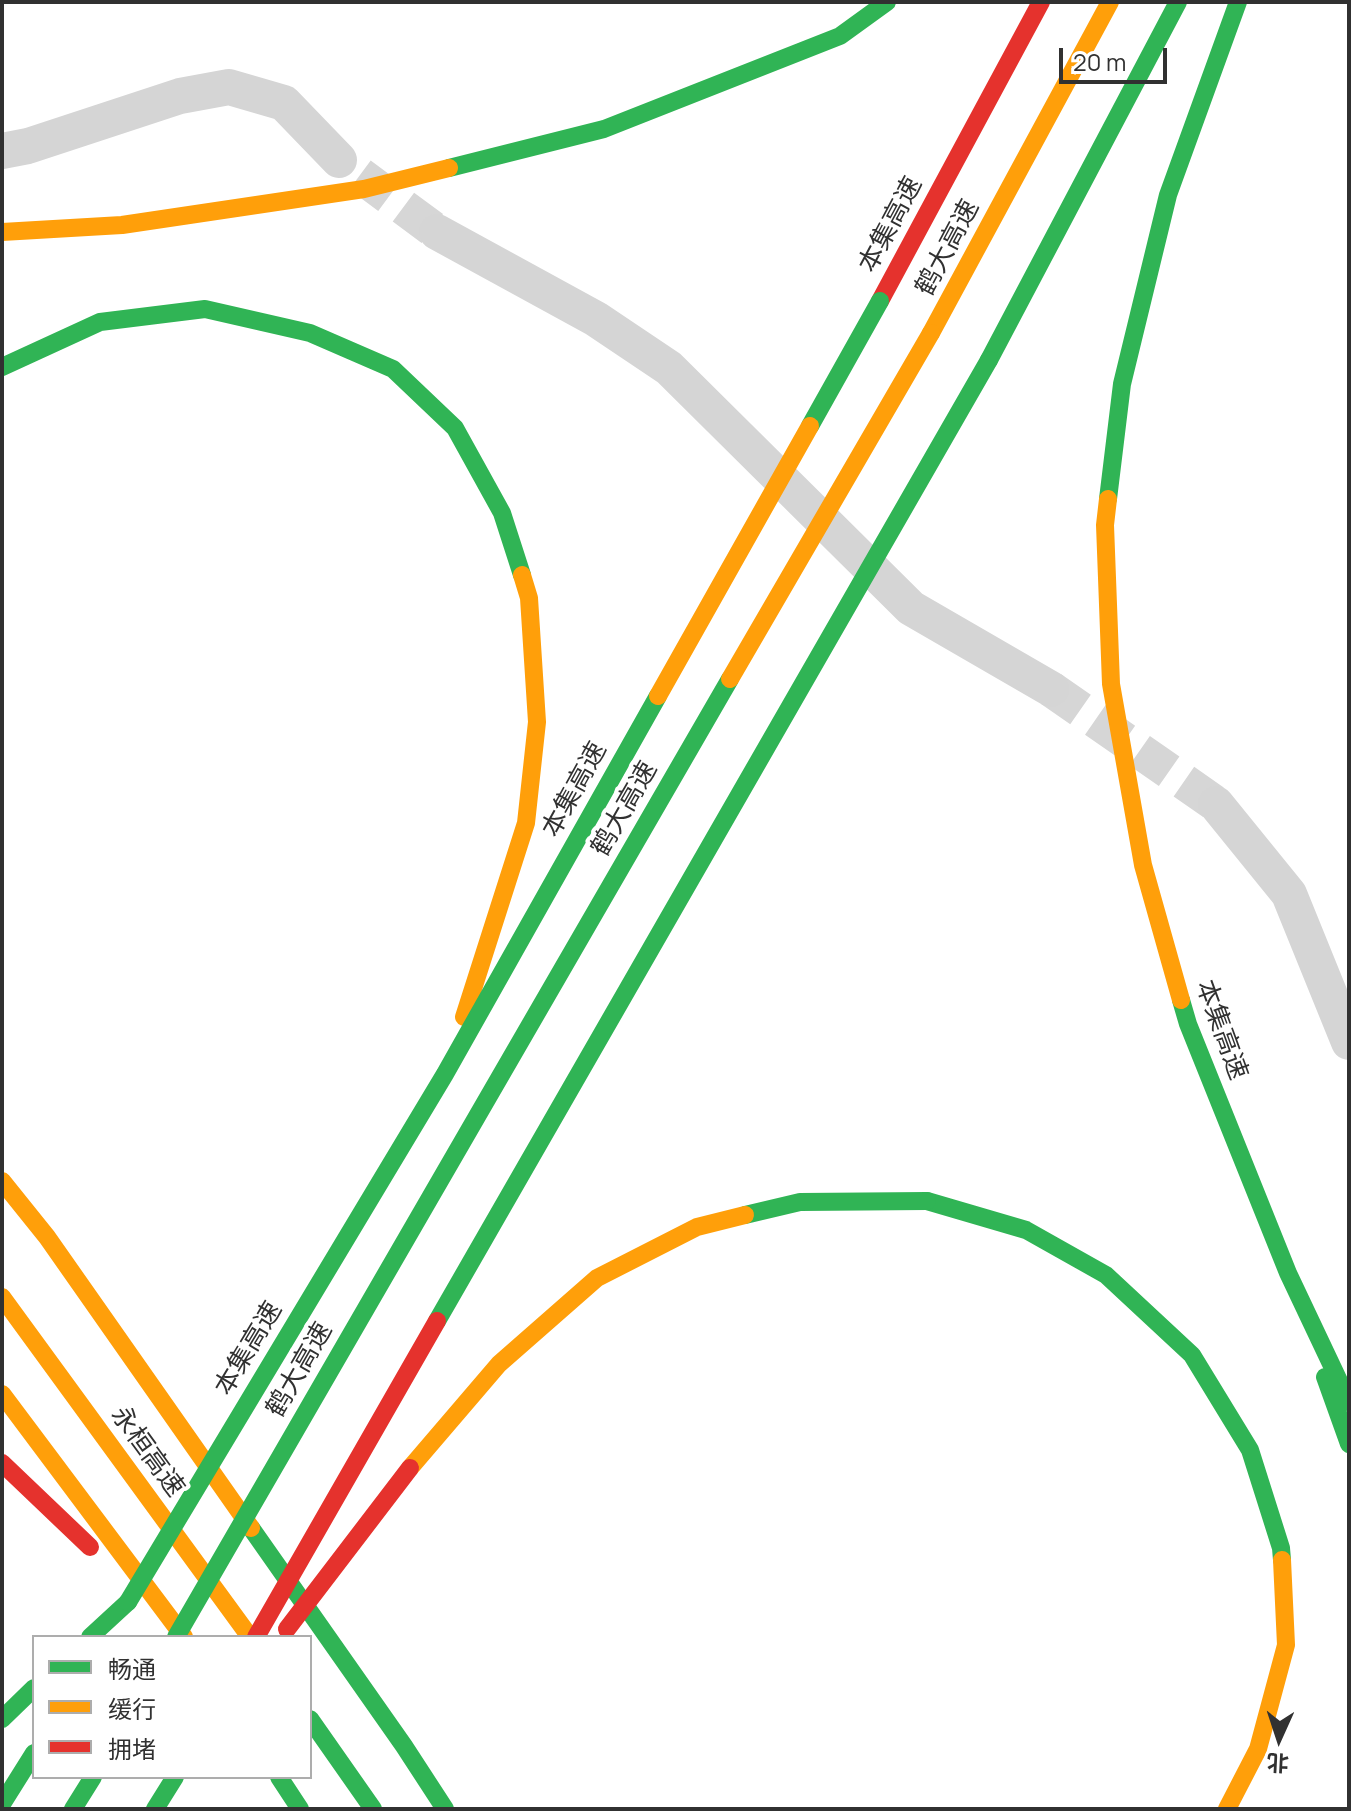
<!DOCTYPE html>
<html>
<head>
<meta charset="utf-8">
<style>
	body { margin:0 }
	#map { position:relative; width:1351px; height:1811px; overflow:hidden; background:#fff; font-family:Manrope,"Noto Sans SC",sans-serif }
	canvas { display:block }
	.frame { position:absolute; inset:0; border:4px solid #313131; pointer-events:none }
	.legend { position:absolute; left:32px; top:1635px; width:280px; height:144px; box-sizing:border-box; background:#fff; border:2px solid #adadad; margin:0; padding:10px 14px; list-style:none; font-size:24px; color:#313131 }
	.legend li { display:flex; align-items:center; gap:16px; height:40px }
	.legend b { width:40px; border:2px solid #adadad }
	.north { position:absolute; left:1239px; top:1699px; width:80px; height:80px; -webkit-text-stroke:6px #fff; paint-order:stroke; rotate:183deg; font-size:22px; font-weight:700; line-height:32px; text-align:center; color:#313131 }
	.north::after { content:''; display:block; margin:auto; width:28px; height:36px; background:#313131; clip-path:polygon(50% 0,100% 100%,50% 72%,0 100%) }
	.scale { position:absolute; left:1059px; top:48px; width:108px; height:36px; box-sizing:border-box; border:4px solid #313131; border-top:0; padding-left:10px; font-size:24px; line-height:28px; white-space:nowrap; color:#313131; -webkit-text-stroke:6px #fff; paint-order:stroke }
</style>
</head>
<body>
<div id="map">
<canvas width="1351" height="1811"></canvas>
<div class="frame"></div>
<ul class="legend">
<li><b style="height:10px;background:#30b455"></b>畅通</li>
<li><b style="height:10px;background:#ff9f0a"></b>缓行</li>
<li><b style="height:10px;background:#e5322d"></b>拥堵</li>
</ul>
<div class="north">北</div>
<div class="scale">20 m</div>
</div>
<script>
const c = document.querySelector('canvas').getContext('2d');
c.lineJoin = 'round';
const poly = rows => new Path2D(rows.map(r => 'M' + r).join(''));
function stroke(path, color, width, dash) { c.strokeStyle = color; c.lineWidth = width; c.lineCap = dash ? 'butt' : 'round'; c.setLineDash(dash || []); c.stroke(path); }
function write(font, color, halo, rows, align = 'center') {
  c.font = font + ' Manrope,"Noto Sans SC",sans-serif'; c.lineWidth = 8; c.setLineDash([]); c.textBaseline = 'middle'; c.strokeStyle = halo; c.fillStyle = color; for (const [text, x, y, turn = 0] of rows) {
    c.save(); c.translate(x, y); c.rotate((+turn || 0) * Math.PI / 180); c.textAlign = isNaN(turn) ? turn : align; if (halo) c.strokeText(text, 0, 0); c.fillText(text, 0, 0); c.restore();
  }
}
const streetTunnel = poly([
	[360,175,437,232],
	[1051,689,1216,804]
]);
const street = poly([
	[2,151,28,146,180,96,229,87,284,103,339,160],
	[437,232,596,319,669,368,911,608,1051,689],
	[1216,804,1289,894,1349,1042]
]);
const fast = poly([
	[449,168,604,129,840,36,887,2],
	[989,360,1178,2],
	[2,367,100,322,205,309,310,333,393,369,455,428,502,513,522,575],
	[1108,499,1122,384,1168,195,1238,2],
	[1181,1000,1188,1024,1288,1273,1349,1402],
	[927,1201,1026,1230,1106,1275,1192,1355,1250,1450,1281,1548,1282,1560],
	[1325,1377,1349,1444],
	[251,1528,404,1746,445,1809],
	[90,1637,128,1602],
	[2,1719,34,1688],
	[310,1719,373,1809],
	[279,1777,300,1809],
	[2,1804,34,1753],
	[73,1809,93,1777],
	[155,1809,175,1777]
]);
const slow = poly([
	[2,232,122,225,364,189,449,168],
	[931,333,1110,2],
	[1108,499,1105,525,1111,684,1143,865,1181,1000],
	[464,1017,526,823,537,722,529,598,522,575],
	[2,1181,47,1237,251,1528],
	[2,1297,250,1637],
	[2,1394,184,1637],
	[1227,1809,1258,1749,1286,1645,1282,1560]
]);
const jam = poly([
	[880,301,1041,2],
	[2,1463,90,1547]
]);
const fastBridge = poly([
	[810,426,880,301],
	[745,1215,800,1202,927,1201],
	[437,1321,989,360],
	[128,1602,445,1074,658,696],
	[176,1637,730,679]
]);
const slowBridge = poly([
	[730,679,931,333],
	[658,696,810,426],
	[410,1468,499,1364,597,1278,697,1227,745,1215]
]);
const jamBridge = poly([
	[287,1629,410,1468],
	[256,1637,437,1321]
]);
const streetNames = [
	["本集高速",891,225,-62],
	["鹤大高速",948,248,-62],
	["本集高速",575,790,-61],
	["鹤大高速",625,809,-60],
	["本集高速",1221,1030,70],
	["本集高速",249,1349,-59],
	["鹤大高速",300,1370,-60],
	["永桓高速",147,1452,54]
];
stroke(streetTunnel, '#d6d6d6', 36, [36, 18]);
stroke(street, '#d5d5d5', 36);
stroke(fast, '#30b455', 18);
stroke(slow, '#ff9f0a', 18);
stroke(jam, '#e5322d', 18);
stroke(fastBridge, '#30b455', 18);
stroke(slowBridge, '#ff9f0a', 18);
stroke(jamBridge, '#e5322d', 18);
write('26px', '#313131', '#fff', streetNames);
</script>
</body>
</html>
